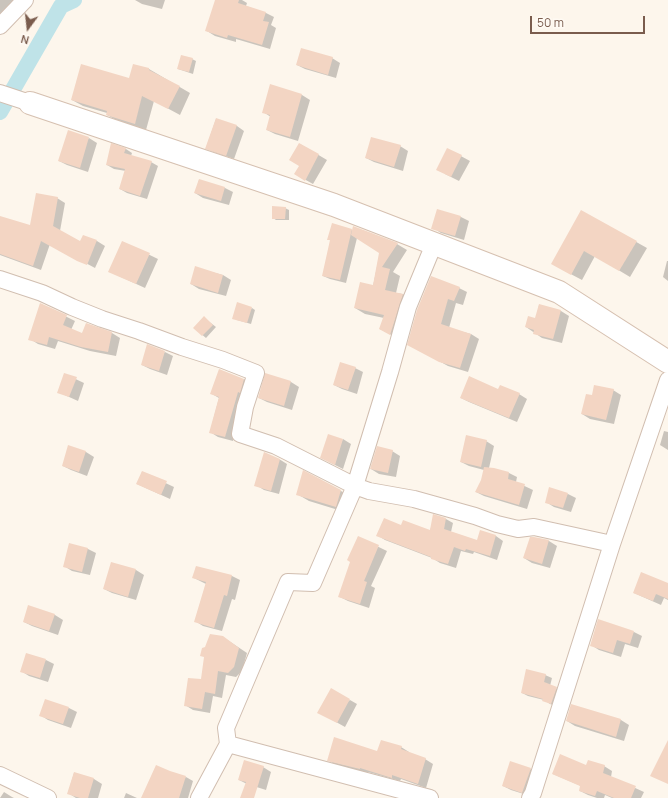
<!DOCTYPE html>
<html>
<head>
<meta charset="utf-8">
<style>
	body { margin:0 }
	#map { position:relative; width:668px; height:798px; overflow:hidden; background:#fdf6ec; font-family:Manrope,sans-serif }
	canvas { display:block }
	.north { position:absolute; left:8px; top:8px; width:40px; height:40px; -webkit-text-stroke:3px #fffaf3; paint-order:stroke; rotate:195deg; font-size:11px; font-weight:700; line-height:16px; text-align:center; color:#7a5c4d }
	.north::after { content:''; display:block; margin:auto; width:14px; height:18px; background:#7a5c4d; clip-path:polygon(50% 0,100% 100%,50% 72%,0 100%) }
	.scale { position:absolute; left:530px; top:16px; width:115px; height:18px; box-sizing:border-box; border:2px solid #7a5c4d; border-top:0; padding-left:5px; font-size:12px; line-height:14px; white-space:nowrap; color:#7a5c4d; -webkit-text-stroke:3px #fffaf3; paint-order:stroke }
</style>
</head>
<body>
<div id="map">
<canvas width="668" height="798"></canvas>
<div class="north">N</div>
<div class="scale">50 m</div>
</div>
<script>
const c = document.querySelector('canvas').getContext('2d');
c.lineJoin = 'round';
function fill(path, color) { c.fillStyle = color; c.fill(path, 'evenodd'); }
const poly = rows => new Path2D(rows.map(r => 'M' + r).join(''));
function stroke(path, color, width, dash) { c.strokeStyle = color; c.lineWidth = width; c.lineCap = dash ? 'butt' : 'round'; c.setLineDash(dash || []); c.stroke(path); }
const shadow = poly([
	[0,0,30,0,0,33],
	[135,0,165,0,162,9,142,4],
	[216,0,242,0,247,3,246,6,266,13,274,17,271,25,276,28,270,49,236,39,236,42,215,36,207,31],
	[332,58,340,63,336,78,305,69,297,65],
	[192,59,196,61,193,74,178,69],
	[149,69,190,93,180,115,154,101,146,130,118,121,107,115,107,113,83,106,72,100,130,79],
	[271,86,302,95,310,100,298,141,275,134,267,130,271,117,263,112],
	[216,119,237,126,244,131,234,159,214,152,206,148],
	[89,138,97,143,88,172,67,165,59,161],
	[300,144,327,160,313,184,295,174,300,166],
	[112,145,126,149,132,153,131,156,151,162,158,166,147,199,127,193,120,189,126,171,114,169,107,165],
	[400,146,408,151,403,171,374,162,366,158],
	[448,149,470,161,459,181,445,174],
	[199,180,225,188,233,192,229,205,203,198,195,193],
	[57,198,65,203,60,231,81,243,97,241,105,246,95,268,50,244,41,270,0,255,0,217,31,227],
	[285,208,289,210,289,220,276,220,273,218],
	[438,210,461,217,469,221,464,240,441,233,433,228],
	[581,211,647,248,630,277,595,256,582,280,563,270],
	[351,230,397,244,407,250,393,272,400,276,396,293,403,294,413,300,401,340,380,329,384,318,365,314,355,308,373,286,380,252,357,238,346,283,330,279,323,276,331,241,328,239],
	[123,242,158,259,145,288,110,272],
	[667,261,668,261,668,281,663,277],
	[196,268,223,275,231,280,226,296,199,289,191,284],
	[459,288,467,292,463,305,456,303,449,328,471,334,479,339,468,372,448,366,417,349,418,310],
	[41,304,75,321,71,330,82,334,87,324,112,333,120,338,116,356,90,351,58,341,55,349,38,344,30,339],
	[539,305,561,311,569,316,562,343,542,338,526,327,536,319],
	[252,308,255,310,251,324,237,320],
	[207,320,216,327,206,338,194,328],
	[165,352,173,356,167,375,150,369,142,365],
	[355,368,363,372,357,394,342,389,334,385],
	[65,374,84,383,78,401,58,392],
	[266,374,291,382,299,387,292,410,267,402,259,398],
	[244,379,252,384,246,396,233,441,218,437,210,432,219,398,212,394],
	[499,390,519,394,527,399,517,422,469,402,461,398],
	[613,390,621,395,614,424,590,419,582,414,593,397],
	[664,431,668,432,668,450,660,445],
	[343,439,351,444,343,469,329,462],
	[486,441,494,446,489,468,509,473,517,477,516,482,533,490,527,509,484,496,476,492,482,481,484,470,469,466,461,462],
	[69,446,86,452,94,457,87,476,71,470,63,466],
	[392,451,400,456,396,477,379,474,371,469],
	[279,459,287,464,279,494,264,490,256,485],
	[142,472,174,487,170,499,137,484],
	[341,491,353,498,348,513,309,501,297,494],
	[568,494,576,498,571,512,554,507,546,502],
	[434,516,446,519,453,523,451,532,478,541,481,531,496,536,503,541,497,560,474,552,473,554,461,551,456,568,440,563,432,558,385,540,377,535,401,526,430,531],
	[358,537,387,551,371,586,375,588,369,608,348,601,340,597],
	[534,538,549,541,557,546,550,568,532,563,524,558],
	[70,544,88,549,96,553,90,575,72,571,64,566],
	[112,563,136,570,144,575,136,600,112,593,104,589],
	[196,567,232,576,240,580,235,600,232,599,222,631,203,626,195,621,206,584,194,578],
	[668,584,668,600,664,598,661,605,634,593],
	[29,607,55,615,63,620,58,635,32,626,24,622],
	[634,632,642,636,638,648,625,644,621,657,599,650,591,645],
	[223,637,247,653,242,671,236,677,226,675,222,698,213,696,210,713,193,710,185,705,201,681],
	[46,660,54,664,48,682,29,676,21,671],
	[545,675,552,678,550,686,563,691,558,707,550,704,544,700,528,696,522,693],
	[350,700,357,704,345,727,327,717],
	[572,705,621,720,629,725,624,741,575,726,567,721],
	[69,708,77,712,71,728,48,720,40,715],
	[401,747,409,752,409,753,425,759,433,764,426,788,401,779,400,781,368,772,368,773,336,765,328,760],
	[604,766,612,771,611,777,644,792,641,798,612,798,605,795,604,798,597,798,588,795,580,791,581,786,553,774,587,767],
	[263,767,271,772,266,790,247,784,239,780],
	[531,769,539,773,530,796,511,790,503,786],
	[74,773,94,779,102,784,98,798,76,798,68,793],
	[186,777,193,781,188,798,142,798],
	[4,792,12,797,14,798,0,798],
	[126,793,137,798,124,798]
]);
const canal = poly([
	[0,112,61,6,74,0]
]);
const building = poly([
	[215,0,239,0,238,3,266,12,263,21,269,22,262,45,228,35,227,38,205,31],
	[301,48,333,57,328,75,296,65],
	[181,55,193,58,189,72,177,69],
	[81,64,129,78,133,64,149,68,149,70,180,86,168,109,142,96,135,124,106,115,107,111,71,100],
	[270,84,302,94,290,137,266,130,270,115,262,113],
	[216,118,237,125,226,156,205,149],
	[68,130,89,137,80,168,58,161],
	[371,137,401,145,394,167,365,158],
	[111,143,126,148,124,153,152,161,140,196,119,189,125,169,106,165],
	[299,143,319,154,305,181,294,174,299,166,289,160],
	[447,148,462,155,451,177,436,170],
	[199,179,225,187,221,201,194,193],
	[36,193,58,197,53,226,80,241,83,235,97,240,87,265,77,261,41,241,33,266,0,254,0,216,30,225],
	[272,206,286,207,285,219,272,219],
	[437,209,461,216,455,236,431,229],
	[581,210,637,241,619,271,584,251,571,275,551,264],
	[332,223,352,229,340,280,322,276,330,240,327,240],
	[353,226,398,243,382,267,390,269,385,290,403,294,390,335,379,329,384,315,354,308,360,282,373,285,379,253,351,235],
	[122,241,150,253,136,284,108,272],
	[195,266,223,275,218,293,190,284],
	[431,276,460,287,454,301,448,299,441,324,471,334,460,368,439,362,407,345,417,310],
	[237,302,252,307,247,323,232,319],
	[40,303,67,315,63,325,82,333,86,323,112,332,108,352,81,347,49,337,47,345,28,340],
	[539,304,561,310,553,339,533,334,534,330,525,327,528,316,535,318],
	[204,316,213,325,202,336,193,328],
	[147,344,165,351,159,371,141,365],
	[340,362,356,367,348,390,333,385],
	[219,369,244,379,240,393,238,392,225,437,209,433,219,397,210,394],
	[64,373,77,377,69,397,57,393],
	[265,373,291,381,284,406,258,398],
	[469,376,498,389,500,385,520,393,509,418,460,398],
	[594,385,614,389,606,420,581,414,586,394,592,395],
	[328,434,343,439,335,465,320,458],
	[466,435,487,440,481,467,460,462],
	[68,445,86,451,79,472,62,466],
	[377,446,393,450,388,473,370,469],
	[264,452,280,459,271,491,254,486],
	[484,467,494,468,509,472,508,479,525,484,519,505,475,492,481,480],
	[303,470,341,490,336,507,296,495],
	[142,471,167,481,161,495,136,484],
	[549,487,568,493,563,508,545,503],
	[433,514,446,518,444,529,477,540,480,530,496,535,490,556,466,549,465,551,454,547,448,564,431,559,431,557,376,536,384,518,401,525,403,520,430,530],
	[358,536,379,545,364,581,367,582,360,604,338,597,350,562,347,560],
	[530,537,534,537,549,540,542,564,523,558],
	[69,543,88,548,82,572,63,567],
	[111,562,136,569,128,597,103,589],
	[196,566,232,575,227,596,224,595,214,628,194,622,206,582,192,578],
	[641,572,668,583,668,599,656,594,653,601,633,593],
	[28,605,55,614,49,631,23,622],
	[598,619,634,631,630,644,617,640,613,653,590,646],
	[210,634,223,636,239,648,234,667,228,673,218,671,215,694,205,692,202,709,184,706,188,678,201,679,204,657,200,656,202,648,205,647],
	[26,653,46,659,40,678,20,672],
	[526,669,546,674,544,682,557,687,551,704,542,701,543,699,521,693],
	[331,688,350,699,337,723,317,713],
	[45,699,69,707,63,724,39,716],
	[571,704,621,719,616,737,566,721],
	[334,737,377,751,381,740,402,746,401,749,426,758,418,784,392,775,392,778,360,768,360,769,327,761],
	[668,740,668,784,650,776],
	[560,754,586,765,588,760,605,765,603,773,636,786,631,798,614,798,597,791,595,796,579,791,580,786,552,774],
	[244,760,264,766,254,798,240,798,246,782,238,780],
	[510,761,531,768,522,793,502,786],
	[156,765,170,771,186,776,179,798,141,798],
	[74,772,94,778,88,798,80,798,67,794]
]);
const street = poly([
	[0,26,25,0],
	[0,93,30,103],
	[0,279,42,293,72,307,102,319,139,331,182,347,223,360,256,373,245,407,240,434,276,446,355,486,369,491,414,499,475,516,497,524,518,529,534,527,612,544],
	[228,744,430,798],
	[0,775,48,798],
	[199,798,228,744,226,728,288,582,313,583,355,486,390,372,408,307,434,244],
	[530,798,533,793,612,544,668,380]
]);
const secondary = poly([
	[30,103,334,205,559,292,668,362]
]);
fill(shadow, '#0003');
stroke(canal, '#bfe3e8', 16);
fill(building, '#f3d5c3');
stroke(street, '#d1beb0', 18);
stroke(secondary, '#d6c0b0', 24);
stroke(street, '#fff', 16);
stroke(secondary, '#fff', 22);
</script>
</body>
</html>
